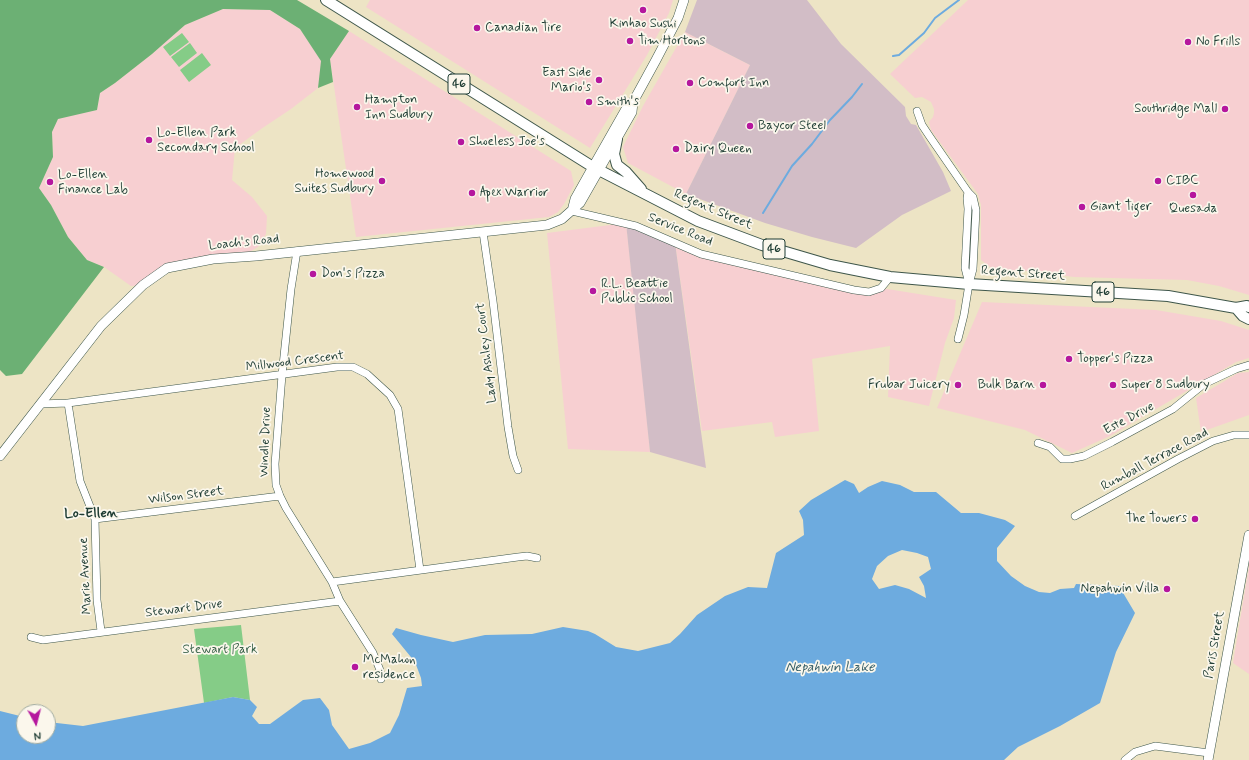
<!DOCTYPE html>
<html>
<head>
<meta charset="utf-8">
<style>
	body { margin:0 }
	#map { position:relative; width:1249px; height:760px; overflow:hidden; background:#ede4c5; font-family:Mynerve,sans-serif }
	canvas { display:block }
	.north { position:absolute; left:16px; top:704px; width:40px; height:40px; box-sizing:border-box; background:#fbf7ec; border:1px solid #a3ada2; border-radius:50%; rotate:173deg; font-size:11px; font-weight:700; line-height:16px; text-align:center; color:#1f3d34 }
	.north::after { content:''; display:block; margin:auto; width:14px; height:18px; background:#b5179e; clip-path:polygon(50% 0,100% 100%,50% 72%,0 100%) }
</style>
</head>
<body>
<div id="map">
<canvas width="1249" height="760"></canvas>
<div class="north">N</div>
</div>
<script>
const c = document.querySelector('canvas').getContext('2d');
c.lineJoin = 'round';
function fill(path, color) { c.fillStyle = color; c.fill(path, 'evenodd'); }
const poly = rows => new Path2D(rows.map(r => 'M' + r).join(''));
function stroke(path, color, width, dash) { c.strokeStyle = color; c.lineWidth = width; c.lineCap = dash ? 'butt' : 'round'; c.setLineDash(dash || []); c.stroke(path); }
function write(font, color, halo, rows, align = 'center') {
  c.font = font + ' Mynerve,sans-serif'; c.lineWidth = 3.5; c.setLineDash([]); c.textBaseline = 'middle'; c.strokeStyle = halo; c.fillStyle = color; for (const [text, x, y, turn = 0] of rows) {
    c.save(); c.translate(x, y); c.rotate((+turn || 0) * Math.PI / 180); c.textAlign = isNaN(turn) ? turn : align; if (halo) c.strokeText(text, 0, 0); c.fillText(text, 0, 0); c.restore();
  }
}
const built = poly([
	[370,0,673,0,669,13,647,55,590,148,366,7],
	[968,0,1249,0,1249,295,1219,286,1187,280,1074,277,1027,271,993,269,981,260,981,205,978,194,931,130,929,122,933,117,934,113,934,109,931,102,922,97,915,98,890,74],
	[223,9,270,10,300,29,322,61,318,88,291,109,261,129,235,148,232,180,252,197,267,216,266,234,258,247,241,257,167,268,143,285,131,286,104,267,87,260,68,237,51,205,39,188,53,157,52,132,58,118,97,110,100,93,115,83,152,54,185,25],
	[349,31,571,171,574,185,564,204,558,212,549,217,356,237,330,59],
	[685,32,750,65,686,194,628,163,623,147,643,106],
	[626,223,640,349,650,452,568,449,547,233],
	[675,243,701,254,869,292,881,288,956,300,954,318,945,343,929,406,888,397,890,346,812,359,819,431,775,437,772,422,702,431],
	[982,302,1156,310,1221,321,1249,330,1249,358,1236,362,1110,436,1072,453,1025,430,937,408],
	[1249,372,1249,415,1201,432,1196,398,1238,373],
	[1249,566,1249,674,1233,663]
]);
const industrial = poly([
	[697,0,807,0,841,44,905,107,906,116,911,124,916,125,943,172,951,191,902,215,856,248,812,237,765,223,686,194,750,65,685,32],
	[626,223,675,243,706,468,650,452]
]);
const green = poly([
	[182,33,189,42,170,56,163,47],
	[190,43,197,53,179,67,171,57],
	[202,53,211,65,189,82,180,70],
	[241,625,250,700,233,697,204,703,194,629]
]);
const forest = poly([
	[0,0,297,0,349,31,330,59,333,82,318,88,321,61,300,29,270,10,223,9,185,25,152,54,115,83,100,93,97,110,58,119,52,132,53,157,39,188,51,205,68,237,87,260,104,267,22,374,6,376,0,370]
]);
const water = poly([
	[845,480,854,484,859,493,868,487,882,481,900,485,914,492,936,492,961,513,979,513,1005,520,1015,526,997,548,997,561,1011,576,1025,586,1039,592,1050,593,1060,589,1074,588,1076,584,1119,586,1135,613,1116,652,1100,703,1060,726,1018,747,1004,760,0,760,0,711,24,717,24,736,48,736,48,722,83,726,233,697,250,700,257,707,252,716,259,724,270,724,303,700,320,698,329,710,332,725,349,749,370,743,390,733,399,715,407,688,422,686,421,678,415,662,392,634,396,628,421,635,453,642,485,635,532,634,563,627,588,631,595,634,616,647,638,651,670,643,680,634,697,615,725,596,748,587,767,588,776,553,804,535,803,520,799,511,811,500],
	[902,550,917,553,928,557,931,569,919,577,924,586,926,598,909,589,895,585,879,589,872,579,877,566,888,556]
]);
const stream = poly([
	[893,56,899,55,924,33,935,18,959,0],
	[763,213,792,166,812,144,830,120,852,97,862,84]
]);
const street = poly([
	[917,111,922,125,930,137,968,192,973,197,976,210,973,269,969,284,964,315,958,339],
	[968,192,967,198,968,209,965,268,969,284],
	[572,211,636,226,701,254,854,290,869,292,881,288,890,277],
	[483,232,493,301,508,427,513,456,518,470],
	[297,251,291,289,282,375,275,464,276,485,280,496,286,508,332,582,340,601,373,653,380,670,381,679],
	[68,403,80,481,95,519,97,600,101,631],
	[40,404,68,403,337,367,353,367,367,374,390,395,398,409,420,570],
	[1038,443,1050,447,1062,459,1070,459,1084,456,1112,442,1173,409,1204,384,1236,369,1249,365],
	[1075,516,1178,459,1213,441,1234,435,1249,435],
	[95,519,280,496],
	[332,582,518,557,527,556,537,558],
	[31,637,43,640,340,601],
	[1125,760,1135,752,1155,746,1209,753]
]);
const secondary = poly([
	[572,211,575,199,593,167,626,109,633,102,656,60,678,18,684,0],
	[0,456,101,326,143,285,167,268,213,259,256,256,547,225,562,219,580,203,632,112,633,102],
	[1208,760,1249,535]
]);
const primary = poly([
	[326,0,593,167,698,221,762,245,830,265,890,277,969,284,1168,296,1236,308,1247,306,1249,307],
	[617,139,614,154,617,165,626,172,641,189],
	[1236,308,1243,316,1249,319]
]);
const markers = [
	[643,10,4,"#b5179e"],
	[477,28,4,"#b5179e"],
	[630,41,4,"#b5179e"],
	[1188,42,4,"#b5179e"],
	[599,80,4,"#b5179e"],
	[690,83,4,"#b5179e"],
	[589,102,4,"#b5179e"],
	[357,107,4,"#b5179e"],
	[1225,109,4,"#b5179e"],
	[750,126,4,"#b5179e"],
	[149,140,4,"#b5179e"],
	[461,142,4,"#b5179e"],
	[676,149,4,"#b5179e"],
	[382,181,4,"#b5179e"],
	[1158,181,4,"#b5179e"],
	[50,182,4,"#b5179e"],
	[472,193,4,"#b5179e"],
	[1193,195,4,"#b5179e"],
	[1082,207,4,"#b5179e"],
	[313,274,4,"#b5179e"],
	[593,291,4,"#b5179e"],
	[1069,359,4,"#b5179e"],
	[958,385,4,"#b5179e"],
	[1043,385,4,"#b5179e"],
	[1113,385,4,"#b5179e"],
	[1195,519,4,"#b5179e"],
	[1167,589,4,"#b5179e"],
	[355,667,4,"#b5179e"]
];
const shields = [
	[459,84,22],
	[774,249,22],
	[1103,292,22]
];
const shieldNames = [
	["46",459,84],
	["46",774,249],
	["46",1103,292]
];
const poiNames = [
	["Kinhao Sushi",643,24,"center"],
	["Canadian Tire",485,28],
	["Tim Hortons",638,41],
	["No Frills",1196,42],
	["East Side",591,73,"right"],
	["Mario's",591,88,"right"],
	["Comfort Inn",698,83],
	["Hampton",365,100],
	["Inn Sudbury",365,115],
	["Smith's",597,102],
	["Southridge Mall",1217,109,"right"],
	["Baycor Steel",758,126],
	["Lo-Ellen Park",157,133],
	["Secondary School",157,148],
	["Shoeless Joe's",469,142],
	["Dairy Queen",684,149],
	["Homewood",374,174,"right"],
	["Suites Sudbury",374,189,"right"],
	["Lo-Ellen",58,175],
	["Finance Lab",58,190],
	["CIBC",1166,181],
	["Apex Warrior",480,193],
	["Giant Tiger",1090,207],
	["Quesada",1193,209,"center"],
	["Don's Pizza",321,274],
	["R.L. Beattie",601,284],
	["Public School",601,299],
	["Topper's Pizza",1077,359],
	["Frubar Juicery",950,385,"right"],
	["Bulk Barn",1035,385,"right"],
	["Super 8 Sudbury",1121,385],
	["The Towers",1187,519,"right"],
	["Nepahwin Villa",1159,589,"right"],
	["McMahon",363,660],
	["residence",363,675]
];
const streetNames = [
	["Regent Street",713,210,23],
	["Service Road",680,230,22],
	["Loach's Road",244,243,-6],
	["Regent Street",1023,274,4],
	["Lady Ashley Court",487,353,-97],
	["Millwood Crescent",295,362,-7],
	["Este Drive",1129,419,-28],
	["Windle Drive",266,442,-88],
	["Rumball Terrace Road",1155,460,-28],
	["Wilson Street",186,496,-7],
	["Marie Avenue",86,576,-93],
	["Stewart Drive",184,609,-7],
	["Paris Street",1215,645,-80]
];
const parkNames = [
	["Stewart Park",220,650]
];
const neighbourhoodNames = [
	["Lo-Ellen",91,514]
];
const waterNames = [
	["Nepahwin Lake",830,668]
];
fill(built, '#f7cfd1');
fill(industrial, '#d2bdc6');
fill(green, '#85cc87');
fill(forest, '#6cb074');
fill(water, '#6dabdf');
stroke(stream, '#6dabdf', 2);
stroke(street, '#3e564a', 8);
stroke(secondary, '#3e564a', 10);
stroke(primary, '#3e564a', 12);
stroke(street, '#fff', 7);
stroke(secondary, '#fff', 9);
stroke(primary, '#fff', 10);
for (const [x, y, r, color] of markers) { const dot = new Path2D(); dot.arc(x, y, r, 0, 2 * Math.PI); c.fillStyle = color; c.fill(dot); stroke(dot, '#fbf7ec', 1.5); }
for (const [x, y, w] of shields) { const box = new Path2D(); box.roundRect(x - w / 2, y - 10, w, 20, 3); c.fillStyle = '#fbf7ec'; c.fill(box); stroke(box, '#1f3d34', 1); }
write('bold 12px', '#1f3d34', null, shieldNames);
write('13px', '#1f3d34', '#fbf7ec', poiNames, 'left');
write('13px', '#1f3d34', '#fbf7ec', streetNames);
write('13px', '#386149', '#fbf7ec', parkNames);
write('bold 14px', '#1f3d34', '#fbf7ec', neighbourhoodNames);
write('italic 14px', '#365e67', '#fbf7ec', waterNames);
</script>
</body>
</html>
